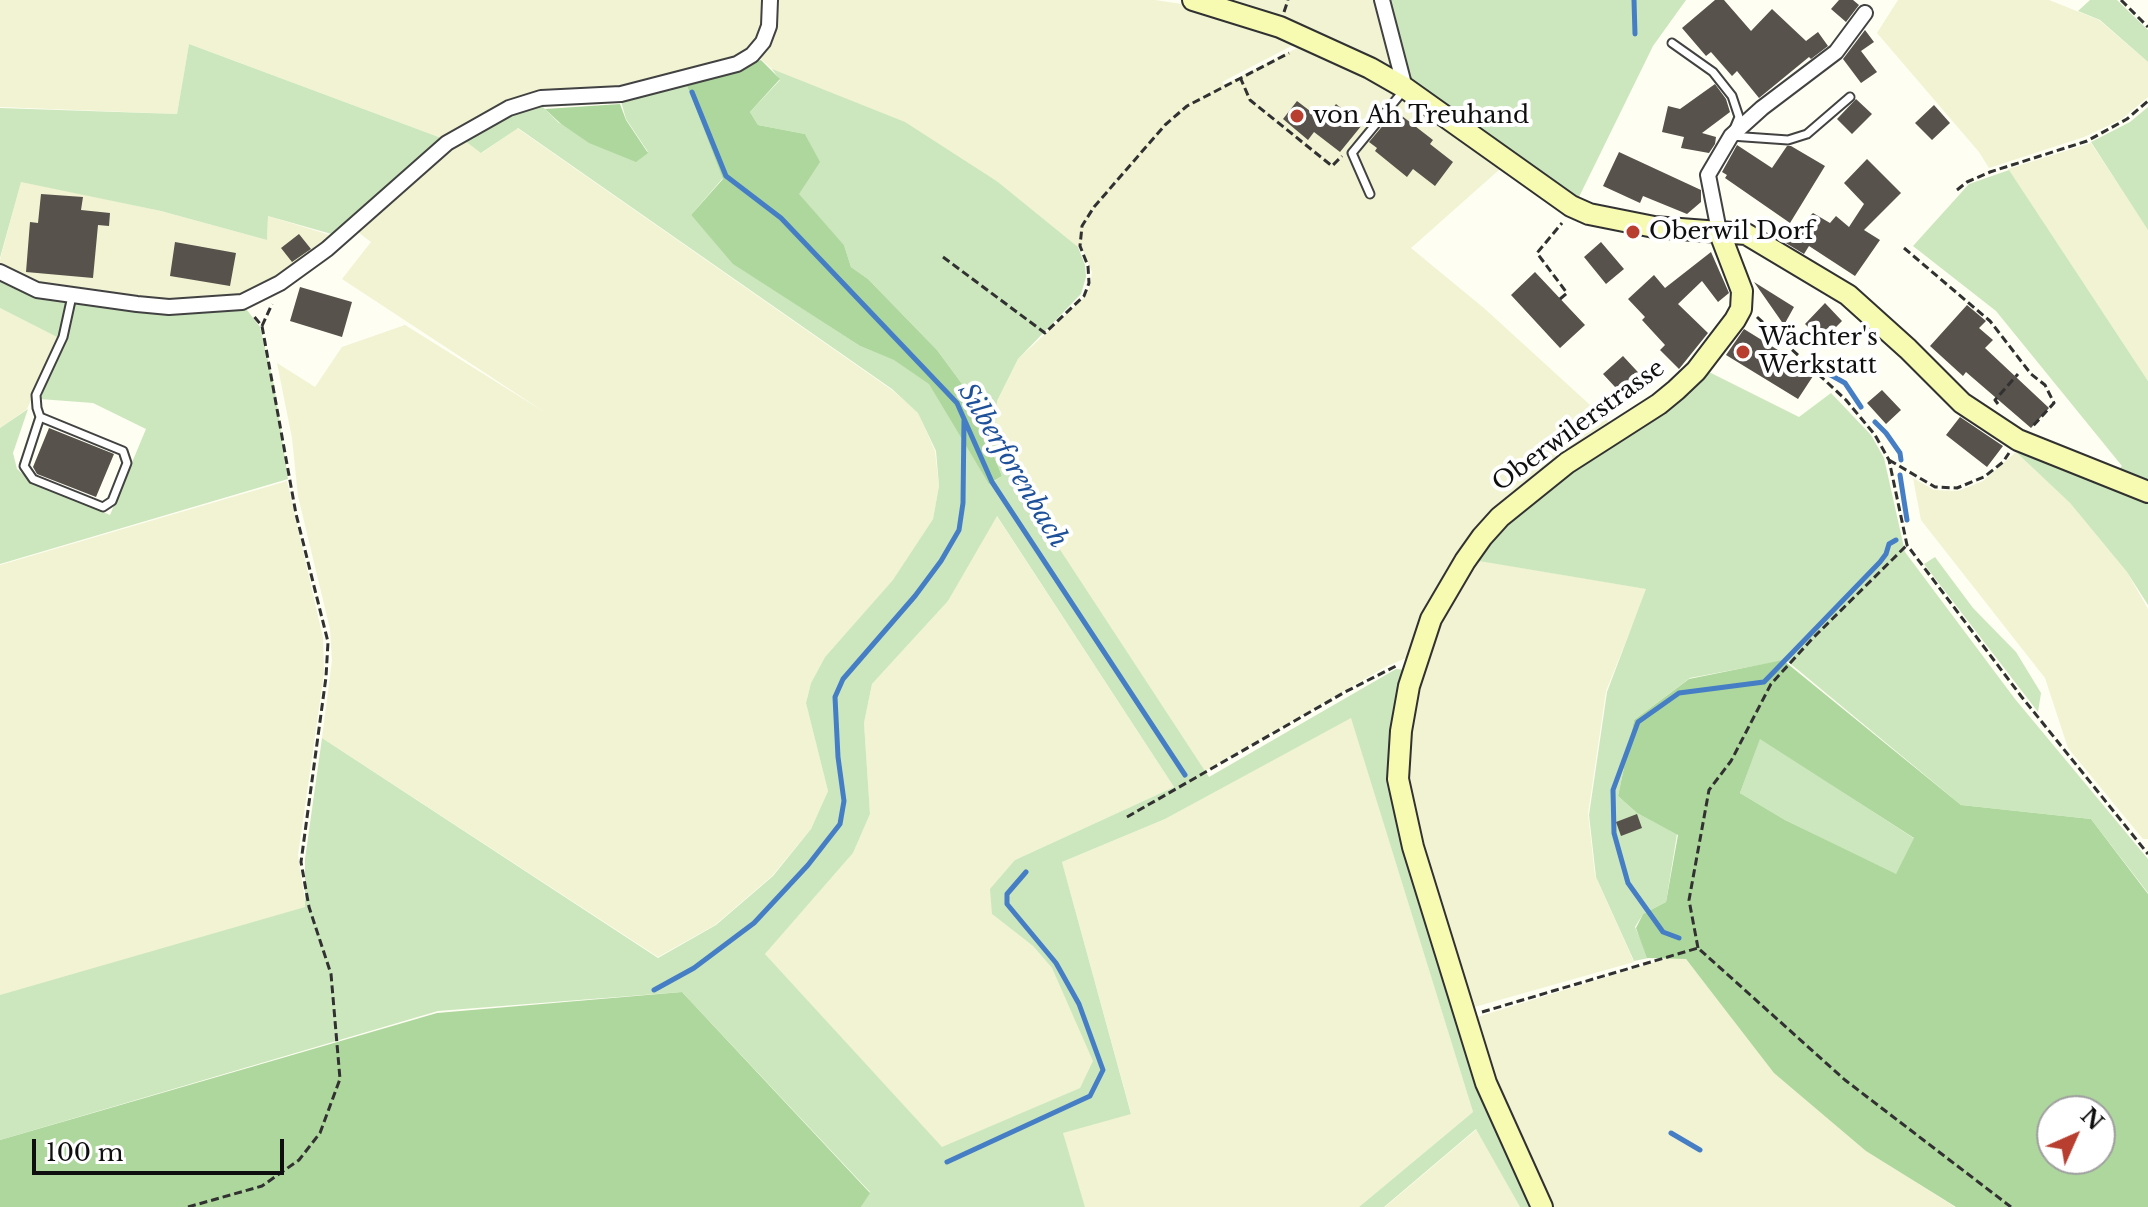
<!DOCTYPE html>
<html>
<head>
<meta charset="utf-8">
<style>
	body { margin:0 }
	#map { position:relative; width:2148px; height:1207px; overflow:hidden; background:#fefef2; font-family:"Libre Baskerville",serif }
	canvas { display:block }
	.north { position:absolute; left:2036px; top:1095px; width:80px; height:80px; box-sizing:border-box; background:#fff; border:2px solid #9f9f9f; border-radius:50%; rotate:45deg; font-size:22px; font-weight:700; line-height:32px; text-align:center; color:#0f0f0f }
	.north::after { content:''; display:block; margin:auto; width:28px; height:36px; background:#b83e2f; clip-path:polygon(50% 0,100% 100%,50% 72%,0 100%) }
	.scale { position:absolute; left:32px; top:1139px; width:252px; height:36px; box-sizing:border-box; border:4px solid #0f0f0f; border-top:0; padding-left:10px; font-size:24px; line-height:28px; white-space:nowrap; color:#0f0f0f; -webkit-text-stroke:6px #fff; paint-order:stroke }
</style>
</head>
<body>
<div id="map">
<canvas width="2148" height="1207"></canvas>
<div class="north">N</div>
<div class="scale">100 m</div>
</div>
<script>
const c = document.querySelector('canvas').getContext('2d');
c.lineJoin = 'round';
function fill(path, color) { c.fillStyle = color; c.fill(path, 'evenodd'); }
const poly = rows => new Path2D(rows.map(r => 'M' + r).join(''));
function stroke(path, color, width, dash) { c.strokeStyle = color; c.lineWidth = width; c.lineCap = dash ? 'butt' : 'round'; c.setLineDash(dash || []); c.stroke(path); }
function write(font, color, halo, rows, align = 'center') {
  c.font = font + ' "Libre Baskerville",serif'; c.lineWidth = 8; c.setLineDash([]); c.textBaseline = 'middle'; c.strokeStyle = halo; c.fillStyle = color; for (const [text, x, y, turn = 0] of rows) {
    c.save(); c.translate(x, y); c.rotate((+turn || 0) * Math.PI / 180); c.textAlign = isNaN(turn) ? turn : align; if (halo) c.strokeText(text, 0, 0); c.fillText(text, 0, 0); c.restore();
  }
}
const farmland = poly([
	[0,0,764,0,762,31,751,50,737,59,622,89,543,92,444,139,189,44,177,114,0,107],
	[776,0,1155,0,1188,5,1301,41,1222,82,1224,85,1313,40,1221,0,1375,0,1390,55,1393,86,1500,169,1411,248,1485,309,1612,425,1527,486,1411,656,1387,666,1205,771,1014,481,996,431,997,401,1018,359,1084,298,1090,287,1092,272,1084,252,998,182,773,70,761,59,774,31],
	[1898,0,2049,0,2099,20,2148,62,2148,97,2122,119,2084,137,1989,168,1979,152,1877,33],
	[517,128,892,390,918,412,935,451,939,486,933,519,894,580,825,657,811,683,806,703,828,791,811,829,772,876,715,925,658,957,322,738,332,661,330,629,298,496,292,438,277,363,315,387,342,347,405,325,546,413,342,279,371,242,354,229,462,139,482,153],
	[2091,143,2148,229,2148,381,2008,169],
	[21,181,161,211,267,240,268,216,333,236,327,249,242,302,169,307,72,296,0,272,0,260],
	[0,308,58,337,27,409,0,428],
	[2016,452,2070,503,2127,572,2148,609,2148,839,2143,839,2068,748,2045,678,1921,520,1913,478,1934,490,1958,491,1983,481],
	[287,481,323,638,324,673,298,855,306,907,0,996,0,565],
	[996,515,1174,787,1015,860,992,914,1033,946,1052,968,1094,1061,1080,1088,942,1148,765,954,853,853,870,814,864,723,872,684,948,601],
	[1475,560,1647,589,1606,691,1588,814,1595,875,1634,962,1471,1008,1415,823,1406,778,1416,686,1439,620],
	[1351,717,1473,1112,1359,1207,1085,1207,1062,1133,1131,1113,1062,862,1165,819],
	[1668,958,1685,958,1723,1006,1867,1151,1955,1207,1551,1207,1505,1113,1474,1018],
	[1477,1129,1520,1207,1385,1207]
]);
const green = poly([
	[1387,0,1686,0,1653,46,1577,201,1410,86],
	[2090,0,2117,0,2148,30,2148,62,2100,20,2078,11],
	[189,44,444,139,335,235,268,216,267,240,161,211,21,182,0,258,0,108,177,114],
	[772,69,905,122,998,182,1078,247,1085,265,1086,277,1081,294,1018,359,997,401,996,431,1015,481,1209,777,1396,669,1408,670,1390,774,1535,1207,1520,1207,1476,1129,1384,1207,1359,1207,1473,1112,1351,718,1165,819,1062,862,1131,1114,1063,1133,1085,1207,861,1207,870,1192,682,992,438,1011,0,1140,0,995,305,907,305,859,322,738,658,958,716,925,773,876,811,829,828,791,806,703,811,683,825,657,893,580,933,519,939,486,936,451,918,413,892,389,518,128,481,153,461,138,510,112,540,104,559,123,648,152,626,119,620,98,685,81,723,178,691,215,734,264,860,346,895,360,929,383,990,484,1002,476,968,392,937,350,868,279,851,267,844,245,798,194,819,162,805,134,758,125,750,112,780,80],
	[997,516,1174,787,1015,860,990,889,992,914,1033,946,1052,968,1093,1061,1080,1088,942,1147,765,954,853,853,870,814,864,723,872,684,948,601],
	[2148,107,2148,230,2091,142,2130,122],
	[2009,170,2148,381,2148,486,2115,473,2122,466,1996,311,1913,246,1969,184],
	[0,276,168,309,240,301,260,327,274,385,288,479,0,564,0,428,28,409,13,453,17,469,32,482,110,515,146,429,93,403,40,399,65,341,0,308],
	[1707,371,1799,417,1831,393,1871,435,1884,458,1905,552,2015,699,2148,859,2148,893,2091,819,1961,805,1786,660,1690,678,1634,720,1618,796,1637,813,1677,834,1666,902,1643,914,1635,927,1649,958,1634,961,1596,877,1589,815,1607,692,1646,589,1473,560,1504,522],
	[2020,447,2148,497,2148,605,2127,572,2070,503,2016,452],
	[1935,557,1973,608,2016,652,2041,693,2038,712,1924,564],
	[1760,738,1915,839,1896,875,1785,820,1740,793]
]);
const forest = poly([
	[761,60,780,79,750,112,758,125,805,134,820,162,799,194,844,245,851,267,868,279,937,350,968,392,1002,476,989,484,929,384,894,360,860,346,733,264,691,215,723,179,687,86],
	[620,104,626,120,648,153,636,162,589,143,560,123,545,109],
	[1783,660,1961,805,2091,819,2148,894,2148,1207,1956,1207,1866,1151,1774,1073,1686,959,1647,958,1636,928,1643,914,1666,902,1678,835,1637,813,1618,796,1634,720,1689,679],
	[1760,739,1914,838,1896,874,1785,820,1740,793],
	[2052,1111,2100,1111,2100,1159,2052,1159],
	[682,992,870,1193,861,1207,0,1207,0,1140,437,1013]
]);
const stream = poly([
	[1634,0,1635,34],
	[692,92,726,176,781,218,957,403,992,482,1185,775],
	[1827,373,1845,383,1861,407],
	[1875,422,1886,433,1900,453,1901,460],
	[1900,475,1907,520],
	[1679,938,1663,932,1628,883,1614,833,1613,790,1638,722,1679,693,1764,682,1880,562,1886,554,1889,544,1896,540],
	[654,990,694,968,754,923,808,865,840,824,844,801,838,757,835,697,843,679,915,596,941,561,959,530,963,503,964,420],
	[1671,1133,1700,1150],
	[947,1162,1090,1096,1103,1070,1079,1004,1056,963,1007,904,1007,894,1026,872]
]);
const building = poly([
	[1715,0,1724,0,1751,31,1772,9,1806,41,1818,32,1828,46,1811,59,1809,57,1759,98,1737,71,1732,76,1711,52,1706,56,1682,28],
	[1839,0,1853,0,1859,5,1846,22,1831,9],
	[1865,30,1874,42,1861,51,1877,72,1861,83,1843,59],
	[1715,84,1726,99,1730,112,1702,133,1716,137,1715,144,1709,153,1681,148,1684,137,1662,132,1668,106,1680,109],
	[1856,99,1872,114,1852,134,1837,119],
	[1297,101,1323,121,1336,104,1362,125,1340,152,1314,132,1308,140,1283,119],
	[1934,105,1950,123,1932,140,1915,123],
	[1391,116,1397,121,1402,116,1433,140,1430,144,1453,162,1435,186,1413,169,1407,177,1375,151,1377,148,1369,142],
	[1737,145,1772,168,1787,146,1791,146,1825,166,1790,223,1725,178,1727,175,1722,172],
	[1619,152,1701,190,1701,202,1687,214,1643,196,1640,203,1603,186],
	[1867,159,1901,193,1864,230,1880,240,1855,276,1809,246,1804,254,1784,242,1813,213,1830,223,1836,216,1849,227,1864,204,1844,183],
	[41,194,83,197,81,210,110,213,109,226,98,225,93,278,26,272,30,222,38,223],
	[299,234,311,249,292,262,281,248],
	[175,242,236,253,230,286,170,276],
	[1601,242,1624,269,1606,284,1584,257],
	[1711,252,1729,293,1718,302,1702,281,1678,304,1708,333,1679,369,1660,350,1665,345,1642,320,1645,317,1628,299,1654,275,1665,288],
	[1535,272,1585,325,1560,348,1511,295],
	[1754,282,1794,307,1784,325],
	[300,287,352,302,342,337,290,321],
	[1825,303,1842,321,1835,328,1842,335,1830,348,1805,324],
	[1967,305,1986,321,1979,328,1993,340,1985,348,2049,408,2031,428,1966,372,1963,376,1930,346],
	[1744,329,1815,373,1798,399,1726,355],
	[1623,356,1648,383,1628,401,1603,374],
	[1882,390,1901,410,1886,424,1867,403],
	[1960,417,2003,446,1987,467,1946,435],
	[49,428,114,454,96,497,37,474,33,467],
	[1637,814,1642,828,1621,836,1616,822]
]);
const path = poly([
	[2121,0,2148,27],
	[1284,12,1288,0],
	[1240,77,1250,100,1332,166,1342,156],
	[1957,190,1967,182,1990,172,2087,141,2127,119,2148,101],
	[1904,248,1990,321,2031,374,2045,385,2054,403,2033,426],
	[943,257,1045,333,1084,296,1089,283,1088,266,1080,246,1082,226,1094,207,1165,125,1187,106,1289,53],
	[1560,299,1567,293,1537,253,1562,223],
	[1757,317,1846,400,1875,435,1889,460,1907,545,2021,696,2148,854],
	[262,326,272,304],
	[1998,404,1995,400,2018,374],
	[1889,460,1935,487,1957,488,1984,477,2003,462,2009,453],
	[1127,817,1345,692,1396,666],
	[1698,948,1689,900,1709,790,1731,761,1771,684,1812,639,1907,545],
	[1482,1012,1698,948,1845,1080,2011,1207],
	[188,1207,262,1186,299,1160,320,1133,340,1079,331,974,309,907,301,862,326,677,328,642,296,514,262,326,252,314]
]);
const lane = poly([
	[1672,43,1713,72,1732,96,1739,117,1731,136,1788,140,1807,134,1850,97],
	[1370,194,1352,153,1404,90],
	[40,417,24,466,33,479,103,507,112,501,127,463,123,451,40,417,37,408,36,395,63,337,72,296]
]);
const street = poly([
	[1382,0,1405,88],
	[1719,231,1708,175,1731,136,1762,108,1836,52,1865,13],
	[0,272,37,290,137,304,169,307,242,302,280,283,327,249,447,143,509,108,541,98,621,94,737,64,752,55,763,42,769,26,770,0]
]);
const secondary = poly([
	[1193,0,1280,27,1370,68,1405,88,1571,206,1589,214,1654,227,1746,234,1848,295,1908,349,1962,403,2018,440,2148,492],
	[1542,1207,1486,1083,1413,847,1398,779,1401,731,1409,686,1431,619,1465,561,1482,537,1500,517,1567,463,1659,404,1676,390,1696,371,1735,320,1741,309,1742,291,1719,231]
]);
const markers = [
	[1297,116,8,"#b83e2f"],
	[1633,232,8,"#b83e2f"],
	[1743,352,8,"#b83e2f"]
];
const poiNames = [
	["von Ah Treuhand",1313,116],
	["Oberwil Dorf",1649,232],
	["Wächter's",1759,338],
	["Werkstatt",1759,366]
];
const streetNames = [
	["Oberwilerstrasse",1579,426,-36]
];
const waterNames = [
	["Silberforenbach",1012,466,59]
];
fill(farmland, '#f1f3d3');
fill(green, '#cce7bd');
fill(forest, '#aed79d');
stroke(stream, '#457ec5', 5);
fill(building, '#57524c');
stroke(lane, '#424242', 11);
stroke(street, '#424242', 18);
stroke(secondary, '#313131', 24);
stroke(path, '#313131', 3, [8, 4]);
stroke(lane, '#fff', 7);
stroke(street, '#fff', 14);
stroke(secondary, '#f7fab1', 20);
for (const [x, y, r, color] of markers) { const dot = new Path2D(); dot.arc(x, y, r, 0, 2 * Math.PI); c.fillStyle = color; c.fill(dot); stroke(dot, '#fff', 3); }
write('24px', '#0f0f0f', '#fff', poiNames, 'left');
write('24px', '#0f0f0f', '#fff', streetNames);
write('italic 26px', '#1f519a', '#fff', waterNames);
</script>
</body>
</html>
